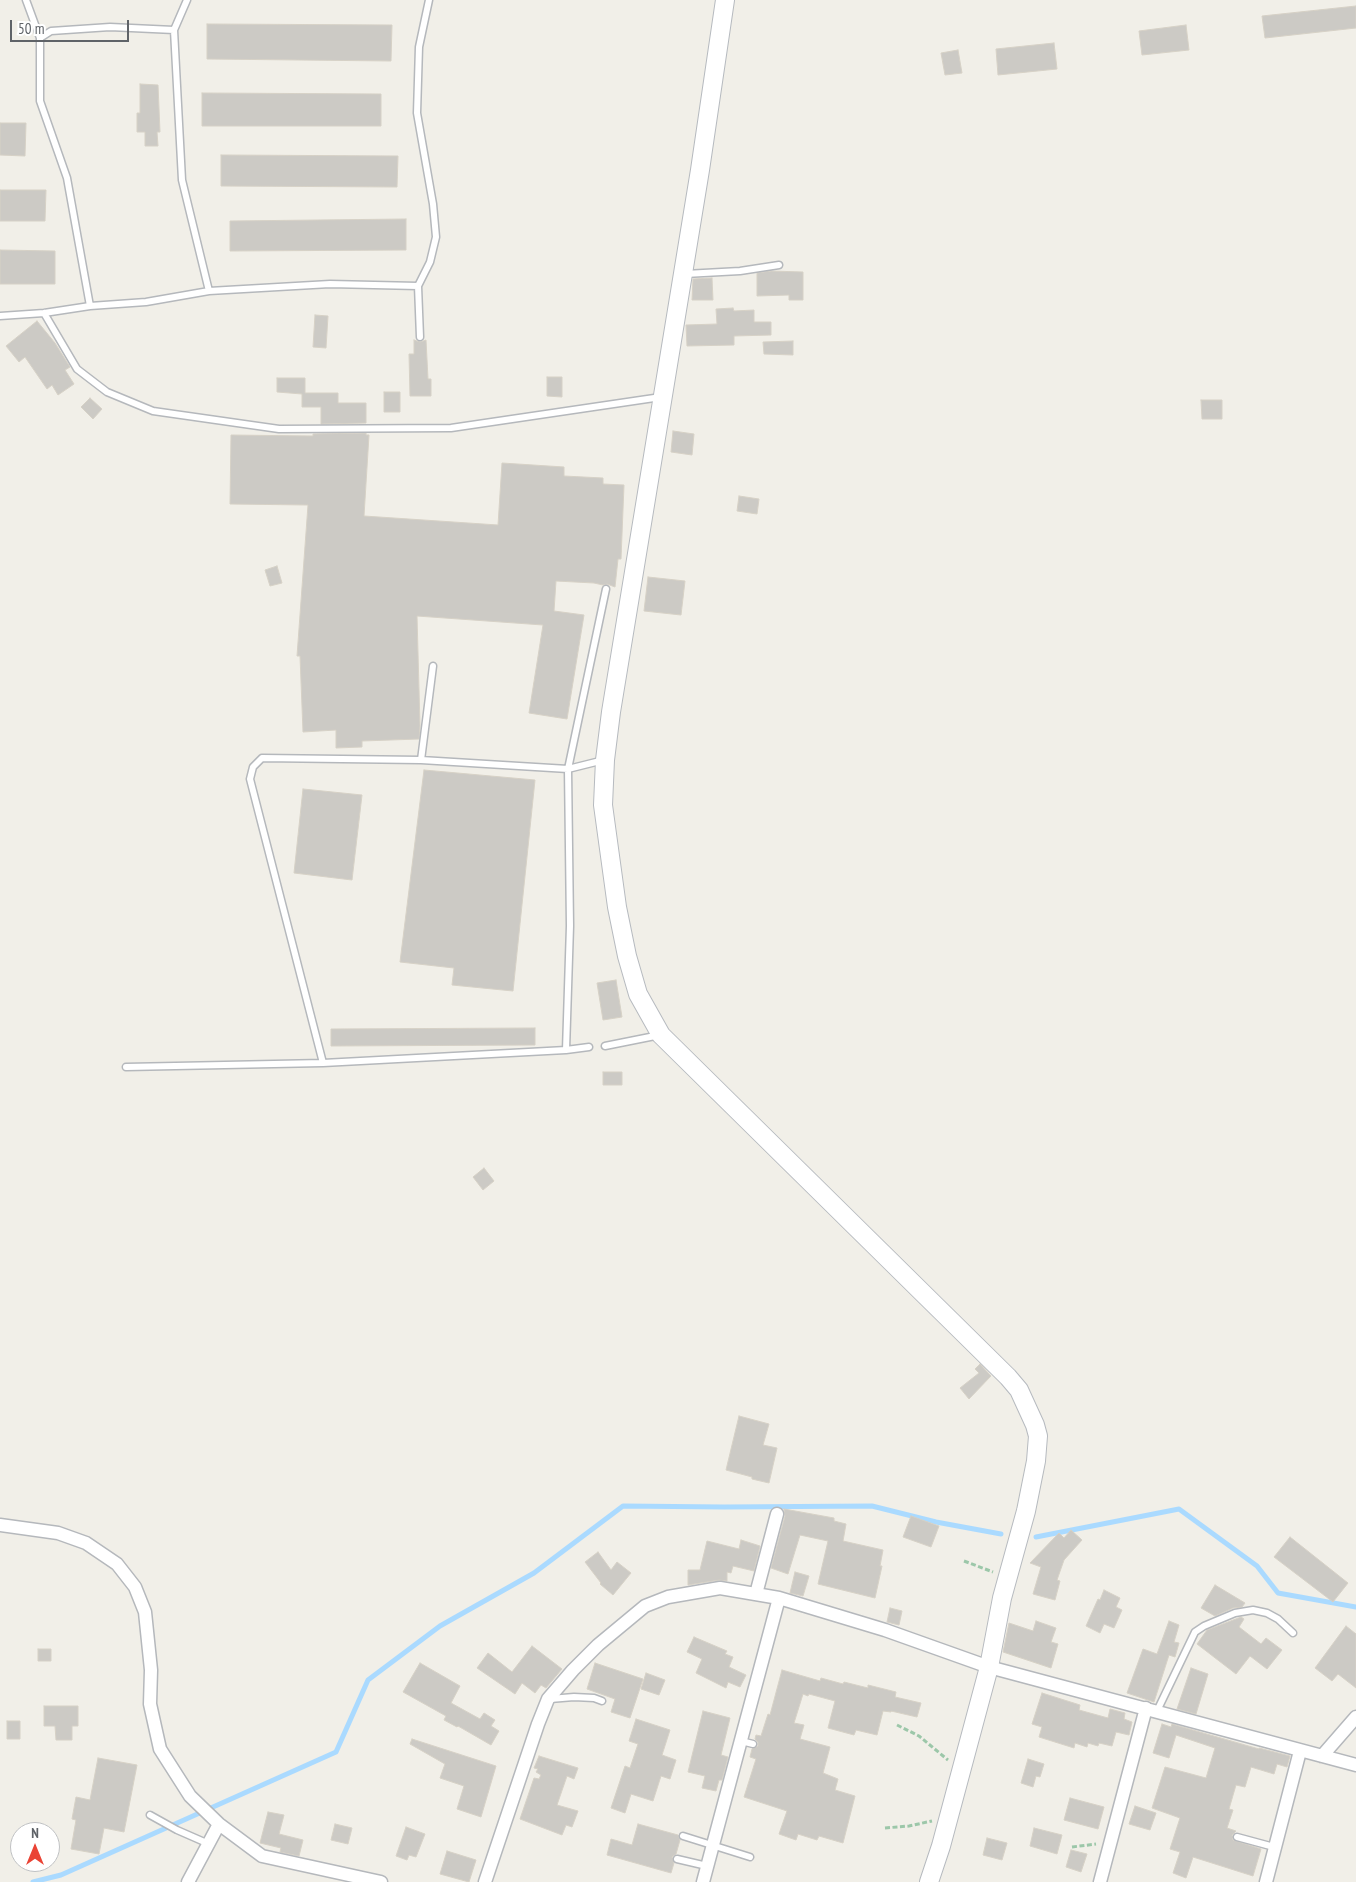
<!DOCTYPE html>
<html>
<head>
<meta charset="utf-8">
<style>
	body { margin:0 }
	#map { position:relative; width:1356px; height:1882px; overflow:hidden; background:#f1efe8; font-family:"PT Sans Narrow",sans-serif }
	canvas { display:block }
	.north { position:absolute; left:10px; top:1822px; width:50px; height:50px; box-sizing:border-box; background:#fff; border:1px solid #bfc1c3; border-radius:50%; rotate:0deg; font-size:14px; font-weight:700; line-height:20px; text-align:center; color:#5f6368 }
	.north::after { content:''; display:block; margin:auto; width:18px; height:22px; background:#ea4335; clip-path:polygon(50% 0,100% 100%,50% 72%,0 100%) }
	.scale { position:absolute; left:10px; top:20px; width:119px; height:22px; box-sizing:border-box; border:2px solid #5f6368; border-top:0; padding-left:6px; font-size:15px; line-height:18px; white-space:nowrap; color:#5f6368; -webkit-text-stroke:4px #fff; paint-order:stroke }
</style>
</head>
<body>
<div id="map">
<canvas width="1356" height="1882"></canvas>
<div class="north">N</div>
<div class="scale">50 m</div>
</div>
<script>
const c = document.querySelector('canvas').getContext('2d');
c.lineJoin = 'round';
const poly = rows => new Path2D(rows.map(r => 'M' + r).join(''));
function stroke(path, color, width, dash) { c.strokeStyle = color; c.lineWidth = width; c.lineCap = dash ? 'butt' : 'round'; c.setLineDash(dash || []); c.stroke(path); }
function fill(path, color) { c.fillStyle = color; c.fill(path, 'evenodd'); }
const stream = poly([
	[1036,1537,1179,1509,1257,1566,1278,1593,1356,1607],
	[33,1882,61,1875,336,1752,368,1680,440,1626,534,1573,623,1506,724,1507,872,1506,936,1522,1001,1534]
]);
const building = poly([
	[1356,6,1356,28,1265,38,1262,16,1356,6],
	[207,24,392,25,391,61,207,59,207,24],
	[1186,25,1189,50,1142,55,1139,31,1186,25],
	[1054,43,1057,69,998,75,996,49,1054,43],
	[958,50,962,73,945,75,941,53,958,50],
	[140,84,158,85,160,132,157,132,158,146,145,146,145,132,137,132,137,113,140,113,140,84],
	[202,93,381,94,381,126,202,126,202,93],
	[0,123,26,123,25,156,0,155,0,123],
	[221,155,398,156,397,187,221,186,221,155],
	[0,190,46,190,45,221,0,221,0,190],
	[406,219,406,250,230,251,230,221,406,219],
	[0,250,55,251,55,284,0,284,0,250],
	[771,271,803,272,803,300,789,300,789,295,757,296,757,273,771,271],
	[712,278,713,300,692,300,693,279,712,278],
	[733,308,734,311,754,310,754,322,771,322,771,335,734,336,734,345,687,346,686,325,717,324,716,309,733,308],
	[315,315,328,316,326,348,313,347,315,315],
	[37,321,55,343,70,367,65,370,74,384,58,395,52,385,47,389,25,357,19,362,6,346,37,321],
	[414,340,420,342,426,340,428,379,431,379,431,396,410,396,409,354,414,354,414,340],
	[793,341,793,355,764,354,763,342,793,341],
	[547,377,562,377,562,397,547,396,547,377],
	[277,378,305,378,305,393,338,393,338,403,366,403,366,423,321,424,321,407,302,407,302,394,277,392,277,378],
	[384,392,400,392,400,412,384,412,384,392],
	[90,398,102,409,93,419,81,407,90,398],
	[1201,400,1222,400,1222,419,1202,419,1201,400],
	[673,431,694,434,692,455,671,452,673,431],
	[366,433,366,435,369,435,364,516,498,525,502,463,564,467,564,476,603,478,603,484,624,485,621,559,618,559,615,587,607,584,603,585,594,583,556,581,554,611,584,615,567,719,529,713,543,625,417,616,420,726,419,739,362,741,362,747,336,748,336,730,303,732,300,656,297,656,308,505,230,504,231,435,313,436,313,434,366,433],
	[739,496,759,499,757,514,737,511,739,496],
	[277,566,282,583,270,586,265,570,277,566],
	[648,577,685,581,681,615,644,611,648,577],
	[424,770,535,780,513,991,452,985,454,968,400,962,424,770],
	[303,789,362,795,352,880,294,873,303,789],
	[616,980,622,1017,603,1020,597,983,616,980],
	[535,1028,535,1045,331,1046,331,1029,535,1028],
	[603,1072,622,1072,622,1085,603,1085,603,1072],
	[484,1168,494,1181,483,1190,473,1177,484,1168],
	[980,1364,991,1376,969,1399,960,1388,979,1373,975,1369,980,1364],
	[739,1416,769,1424,763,1445,777,1448,769,1483,752,1479,752,1477,726,1470,739,1416],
	[784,1509,834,1518,834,1521,846,1524,843,1541,883,1550,880,1566,882,1566,875,1598,818,1584,828,1541,800,1535,788,1574,771,1568,785,1516,784,1509],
	[911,1516,939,1526,931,1547,903,1537,911,1516],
	[1071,1530,1082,1540,1064,1560,1057,1580,1060,1581,1055,1600,1033,1594,1041,1567,1030,1563,1059,1533,1064,1538,1071,1530],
	[1290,1537,1348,1583,1333,1602,1274,1557,1290,1537],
	[741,1540,760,1546,754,1571,733,1566,731,1573,727,1572,727,1581,719,1580,688,1585,688,1570,700,1570,707,1541,739,1549,741,1540],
	[598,1552,611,1570,617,1562,631,1573,613,1595,600,1584,601,1583,585,1562,598,1552],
	[795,1572,809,1576,803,1596,790,1593,795,1572],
	[1215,1585,1245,1603,1242,1607,1233,1608,1215,1616,1201,1608,1215,1585],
	[1104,1590,1120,1598,1116,1607,1122,1610,1114,1628,1104,1624,1100,1633,1086,1626,1098,1599,1100,1600,1104,1590],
	[890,1608,902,1611,899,1625,887,1622,890,1608],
	[1241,1617,1244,1619,1239,1627,1261,1644,1266,1638,1282,1650,1267,1669,1250,1656,1236,1674,1197,1644,1207,1630,1241,1617],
	[1036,1621,1056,1628,1051,1642,1058,1644,1051,1668,1003,1652,1009,1623,1033,1631,1036,1621],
	[1169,1621,1179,1625,1174,1642,1179,1643,1175,1657,1169,1655,1154,1702,1127,1693,1143,1649,1157,1654,1169,1621],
	[1346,1626,1356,1634,1356,1688,1338,1674,1332,1681,1315,1668,1346,1626],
	[694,1637,727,1651,725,1654,733,1657,729,1667,746,1675,740,1687,728,1682,726,1688,696,1673,702,1659,687,1652,694,1637],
	[532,1646,562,1669,546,1688,541,1685,535,1693,522,1683,515,1694,477,1668,488,1653,512,1672,532,1646],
	[38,1649,51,1649,51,1661,38,1661,38,1649],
	[420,1663,460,1686,451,1703,480,1719,484,1713,495,1720,491,1726,499,1731,491,1745,458,1726,457,1727,444,1720,446,1716,403,1692,420,1663],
	[595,1663,643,1679,630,1718,611,1712,615,1699,587,1689,595,1663],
	[1191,1668,1208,1674,1196,1714,1177,1709,1191,1668],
	[782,1670,820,1681,821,1678,843,1684,844,1682,868,1688,868,1685,896,1692,895,1697,921,1703,917,1717,891,1711,891,1712,883,1711,877,1735,856,1730,854,1735,828,1728,835,1701,809,1694,808,1696,803,1694,794,1723,804,1725,800,1739,830,1747,823,1773,838,1779,835,1790,855,1796,843,1843,819,1836,817,1840,798,1834,796,1840,779,1834,787,1811,744,1797,756,1759,750,1757,752,1749,758,1746,758,1742,755,1739,756,1735,761,1736,768,1714,770,1715,782,1670],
	[646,1673,665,1680,659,1695,641,1689,646,1673],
	[1042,1693,1080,1705,1079,1710,1108,1718,1110,1709,1125,1713,1124,1719,1132,1722,1129,1735,1116,1732,1112,1746,1099,1743,1098,1746,1088,1743,1087,1747,1075,1743,1074,1748,1039,1737,1042,1727,1032,1724,1042,1693],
	[44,1706,78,1706,78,1726,72,1726,72,1740,56,1740,55,1726,44,1726,44,1706],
	[703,1711,730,1718,721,1755,728,1757,722,1780,719,1780,716,1791,702,1788,705,1776,688,1772,703,1711],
	[636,1719,670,1730,662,1755,676,1760,670,1779,661,1776,653,1801,631,1794,625,1813,611,1808,625,1766,630,1768,638,1744,629,1741,636,1719],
	[7,1721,20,1721,20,1739,7,1739,7,1721],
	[1162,1724,1171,1727,1172,1724,1259,1749,1259,1748,1290,1756,1287,1767,1277,1764,1274,1774,1251,1767,1245,1787,1236,1785,1229,1809,1233,1810,1227,1828,1236,1831,1232,1835,1233,1840,1261,1849,1253,1876,1193,1857,1186,1878,1173,1873,1180,1852,1170,1849,1180,1818,1152,1808,1165,1767,1206,1778,1215,1748,1176,1735,1169,1758,1153,1753,1162,1724],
	[412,1739,496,1766,481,1817,457,1809,464,1786,440,1778,445,1764,410,1744,412,1739],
	[539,1756,578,1768,574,1779,567,1776,557,1805,578,1811,572,1827,566,1825,562,1835,520,1819,534,1778,539,1779,541,1775,536,1772,538,1769,534,1768,539,1756],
	[98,1758,137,1765,124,1832,104,1828,99,1854,71,1849,76,1820,72,1819,76,1797,90,1800,98,1758],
	[1028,1759,1044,1764,1040,1777,1036,1776,1033,1787,1021,1783,1028,1759],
	[1070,1798,1104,1807,1098,1829,1064,1820,1070,1798],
	[1135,1806,1156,1813,1150,1830,1129,1824,1135,1806],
	[268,1812,284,1815,279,1834,303,1840,299,1856,280,1852,281,1848,260,1843,268,1812],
	[335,1824,352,1828,348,1844,331,1840,335,1824],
	[638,1824,678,1835,680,1840,676,1854,672,1857,674,1863,671,1873,607,1855,611,1839,632,1845,638,1824],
	[406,1827,425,1834,416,1857,409,1855,407,1860,396,1856,406,1827],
	[1034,1828,1062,1835,1057,1854,1030,1846,1034,1828],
	[987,1838,1007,1843,1002,1860,983,1855,987,1838],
	[1071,1850,1087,1854,1081,1872,1066,1867,1071,1850],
	[447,1851,476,1860,469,1882,440,1874,447,1851]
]);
const path = poly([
	[964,1561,993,1572],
	[897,1725,919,1736,948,1760],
	[885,1828,909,1826,932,1821],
	[1072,1847,1096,1844]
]);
const lane = poly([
	[26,0,40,38,40,101,67,178,90,306],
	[187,0,174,30,182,180,209,291],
	[40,38,51,31,110,27,174,30],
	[685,274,740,271,779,265],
	[44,313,77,369,107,392,153,411,279,429,451,428,661,397],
	[0,316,44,313,90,306,146,302,209,291,330,284,418,286],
	[420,337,418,286,430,262,436,237,433,204,417,113,419,47,429,0],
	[421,760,433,666],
	[605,1046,660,1035],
	[566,1050,570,926,568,769,606,589],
	[323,1063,250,779,253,767,262,758,421,760,568,769,604,760],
	[126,1067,323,1063,566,1050,589,1047],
	[550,1699,574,1697,594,1698,602,1701],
	[1157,1711,1195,1632,1204,1626,1235,1613,1253,1610,1267,1613,1278,1619,1293,1633],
	[741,1741,753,1744],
	[150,1815,177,1830,209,1844],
	[683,1836,750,1857],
	[1237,1837,1274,1847],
	[677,1859,707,1866]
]);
const street = poly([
	[0,1525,58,1533,86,1543,117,1564,135,1587,145,1612,151,1670,150,1704,160,1749,190,1796,219,1824,262,1856,381,1882],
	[756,1594,777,1514],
	[1322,1756,1356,1717],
	[188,1882,219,1824],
	[485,1882,538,1724,548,1699,573,1670,598,1645,645,1606,668,1597,720,1588,779,1598,885,1630,989,1667,1356,1765],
	[703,1882,779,1598],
	[1100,1882,1146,1708],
	[1266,1882,1300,1751]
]);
const secondary = poly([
	[725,0,700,170,611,712,605,760,603,805,617,907,627,956,638,994,661,1035,1008,1377,1019,1390,1035,1425,1038,1436,1036,1461,1026,1511,1002,1598,989,1667,941,1846,929,1882]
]);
stroke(stream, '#aadaff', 5);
fill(building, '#cccac5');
stroke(building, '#d6d1c6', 1);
stroke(lane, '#b5b8bc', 9);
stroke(street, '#b5b8bc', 15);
stroke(secondary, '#b6babf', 20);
stroke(path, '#9cc7a9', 3, [5, 2.5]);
stroke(lane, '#fff', 6);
stroke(street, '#fff', 12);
stroke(secondary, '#fff', 18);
</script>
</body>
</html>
